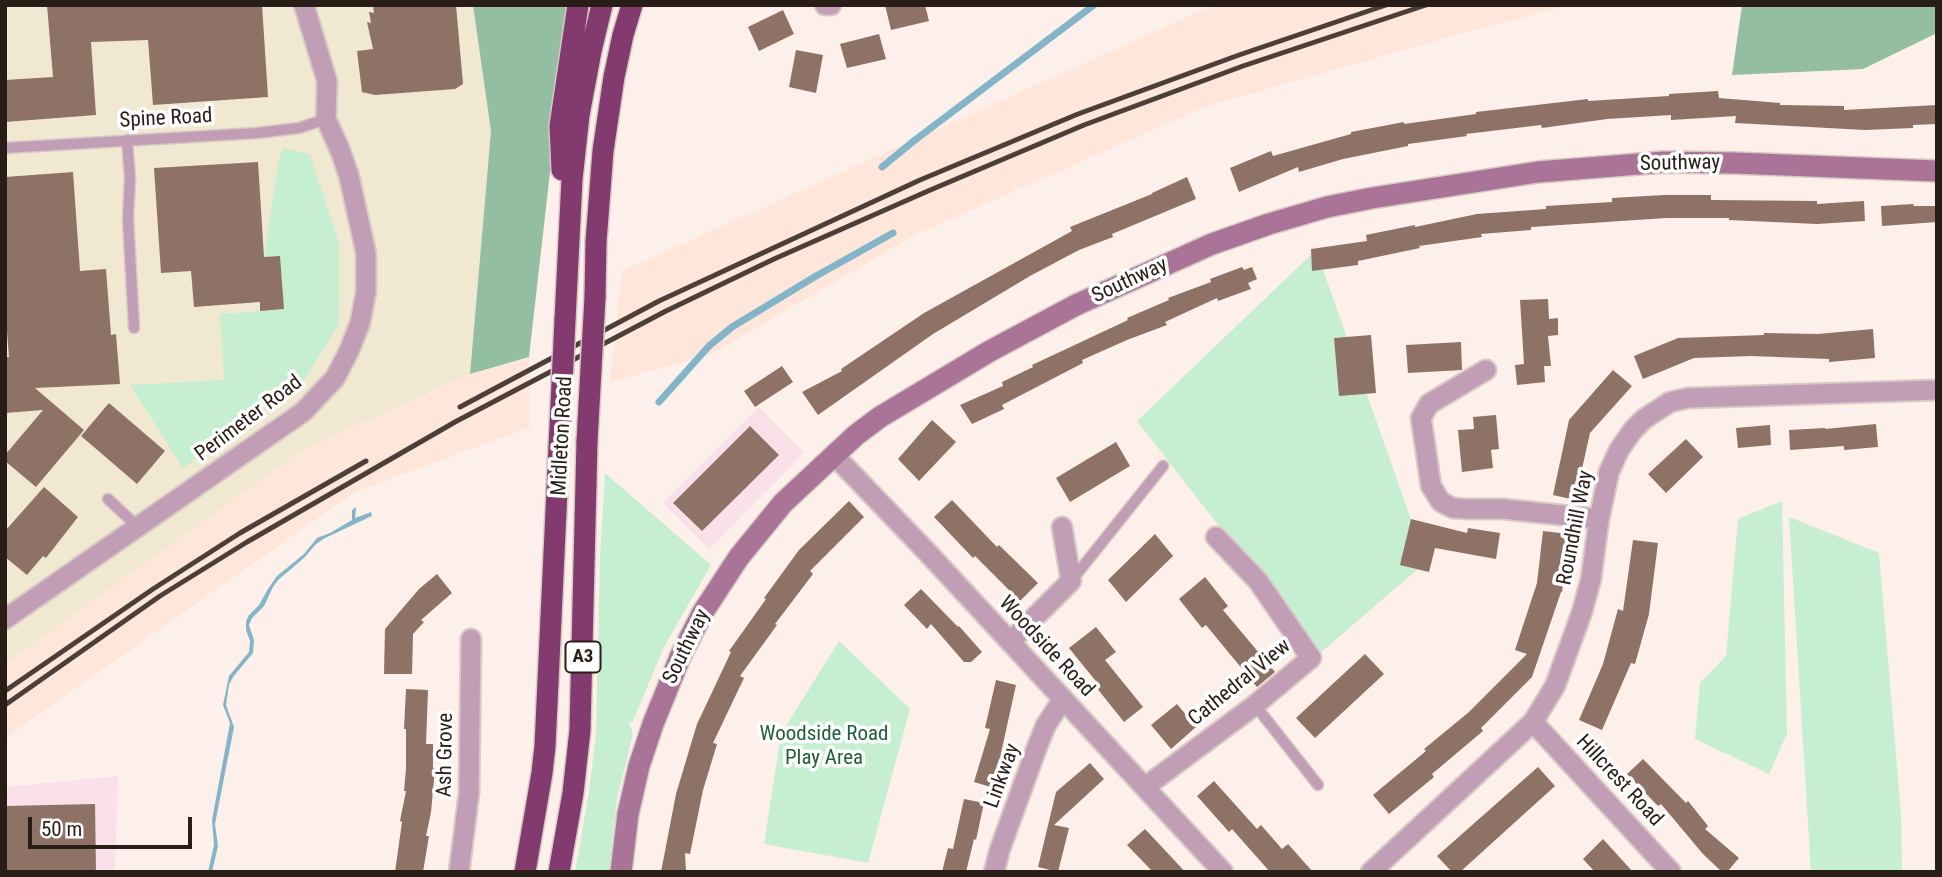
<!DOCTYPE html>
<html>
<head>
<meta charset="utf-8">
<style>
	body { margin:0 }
	#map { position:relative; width:1942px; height:877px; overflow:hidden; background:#fdefe9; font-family:"Roboto Condensed",sans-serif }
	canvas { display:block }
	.frame { position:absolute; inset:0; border:7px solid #291d18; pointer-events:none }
	.scale { position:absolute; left:28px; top:817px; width:164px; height:32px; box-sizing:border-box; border:4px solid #291d18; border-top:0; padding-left:9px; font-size:21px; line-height:24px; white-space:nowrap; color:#291d18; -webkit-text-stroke:5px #fff; paint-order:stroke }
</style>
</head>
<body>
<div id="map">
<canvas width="1942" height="877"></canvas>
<div class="frame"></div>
<div class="scale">50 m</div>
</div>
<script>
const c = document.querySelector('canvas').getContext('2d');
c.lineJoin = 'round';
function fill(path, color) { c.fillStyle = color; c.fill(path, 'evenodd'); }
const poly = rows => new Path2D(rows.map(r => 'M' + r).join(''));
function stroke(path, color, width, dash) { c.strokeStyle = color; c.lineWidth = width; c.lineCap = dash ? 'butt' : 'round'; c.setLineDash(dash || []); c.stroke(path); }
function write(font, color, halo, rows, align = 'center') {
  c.font = font + ' "Roboto Condensed",sans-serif'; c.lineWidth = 7; c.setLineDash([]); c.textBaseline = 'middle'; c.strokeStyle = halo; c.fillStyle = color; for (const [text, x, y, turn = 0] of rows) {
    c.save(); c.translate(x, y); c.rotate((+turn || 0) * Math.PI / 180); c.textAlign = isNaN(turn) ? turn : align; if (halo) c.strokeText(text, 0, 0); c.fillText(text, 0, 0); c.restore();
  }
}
const commercial = poly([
	[759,407,804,453,709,549,663,503],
	[118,776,115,872,5,872,5,787]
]);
const built = poly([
	[1214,5,1571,5,1488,26,1207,106,915,235,710,355,610,382,622,271],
	[529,358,530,427,355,492,5,738,5,664,303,450,470,374]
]);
const education = poly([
	[5,5,483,5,491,131,470,374,303,450,5,664]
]);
const green = poly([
	[283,148,310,154,339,243,339,324,301,385,183,468,130,385,224,380,220,314,284,309,280,256,264,257,279,159],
	[1316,250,1426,562,1319,654,1137,421],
	[605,473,711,565,664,647,633,721,629,723,633,734,617,799,609,872,575,872,589,792,596,734,600,558],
	[1782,501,1787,734,1769,774,1695,739,1700,683,1726,656,1738,519],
	[1789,517,1879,553,1901,814,1902,872,1811,872],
	[839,641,910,709,868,863,764,844,781,734]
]);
const forest = poly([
	[473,5,569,5,529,357,470,374,491,131],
	[1742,5,1937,5,1937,33,1863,69,1732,75]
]);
const water = poly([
	[356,507,355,518,371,512,372,516,325,538,316,544,304,558,278,580,273,587,264,606,252,618,249,625,254,640,253,653,233,677,229,685,226,705,234,727,215,824,218,846,212,872,208,872,214,845,212,820,230,723,223,705,229,676,249,652,250,641,246,630,246,621,249,615,259,605,268,589,277,576,304,554,317,538,330,533,352,520,352,510]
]);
const stream = poly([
	[882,167,915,140,1094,5],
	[659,402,709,346,732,327,816,276,893,233]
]);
const building = poly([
	[47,5,262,5,268,97,153,105,148,40,91,42,96,115,5,122,5,80,53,77],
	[373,5,456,5,463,84,455,89,375,95,362,92,357,51,373,49,367,22,371,23,369,12,374,13],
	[885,5,925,5,929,21,891,30],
	[783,10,794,34,759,51,748,27],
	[879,34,886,59,847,68,840,44],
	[796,50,823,55,816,93,789,87],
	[1718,91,1719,98,1780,103,1780,105,1844,106,1844,110,1937,105,1937,124,1913,125,1913,128,1865,130,1735,123,1736,116,1671,120,1671,115,1607,119,1542,128,1541,125,1466,134,1467,136,1408,144,1408,146,1343,159,1299,172,1298,167,1239,192,1230,168,1271,151,1273,156,1351,134,1351,132,1404,122,1404,124,1476,114,1476,112,1588,99,1588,101,1669,96,1669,94],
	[258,162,264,257,280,256,284,309,260,311,260,302,194,307,191,271,161,273,154,168],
	[73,172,80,271,106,269,111,335,116,334,120,384,35,388,84,430,36,487,5,461,5,455,43,410,5,413,5,357,9,357,5,306,5,177],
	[1187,177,1196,199,1112,234,1113,237,1079,250,1030,276,933,334,818,415,802,392,842,371,841,369,924,313,1072,231,1070,227,1152,194,1152,193],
	[1664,195,1711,195,1711,200,1817,201,1817,204,1864,201,1865,221,1817,224,1729,220,1729,218,1666,218,1531,227,1531,230,1481,234,1482,237,1419,246,1420,248,1358,261,1358,265,1312,271,1311,249,1367,241,1366,235,1415,225,1415,227,1477,214,1546,209,1546,206,1612,202,1612,198],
	[1913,204,1914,206,1937,206,1937,222,1882,226,1881,206],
	[1242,267,1244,270,1252,267,1257,279,1248,283,1251,289,1218,301,1217,298,1165,322,1167,325,1127,340,1082,360,1083,363,1002,405,1004,409,972,424,960,405,1003,386,1002,382,1033,367,1032,365,1128,320,1127,318,1169,300,1168,298,1211,282,1210,279],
	[1548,299,1549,319,1558,318,1558,335,1548,336,1551,366,1544,366,1545,382,1517,385,1515,365,1524,364,1520,300],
	[1873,329,1875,358,1829,362,1829,359,1751,356,1694,358,1643,379,1634,356,1678,338,1764,335,1764,333,1818,334],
	[1371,335,1376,393,1339,396,1334,338],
	[1461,342,1462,370,1408,373,1406,345],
	[782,366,793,382,755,407,744,391],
	[1613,370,1632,386,1590,433,1575,500,1553,495,1569,420],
	[109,403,165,451,137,484,81,436],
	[1496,415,1499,449,1491,450,1493,468,1462,472,1458,430,1474,429,1473,417],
	[932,420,956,442,919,481,898,459],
	[1876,424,1878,447,1844,450,1844,446,1790,450,1789,430,1825,428,1825,429],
	[1770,425,1771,445,1738,448,1736,428],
	[750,426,779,455,702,531,673,503],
	[1686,439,1703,457,1666,493,1648,474],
	[1116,442,1130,466,1070,502,1056,478],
	[44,487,78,517,46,558,43,556,27,575,5,557,5,531],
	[952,500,997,547,999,545,1038,583,1020,601,975,556,973,558,934,517],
	[849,501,864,517,810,571,813,574,775,624,777,625,740,676,744,678,713,743,717,744,703,790,690,854,685,853,686,872,661,872,676,794,697,724,731,652,729,651,766,599,764,598,799,550],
	[1411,519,1467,533,1468,528,1500,533,1496,559,1435,548,1429,572,1400,565],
	[1543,531,1569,534,1562,592,1561,592,1532,677,1481,728,1483,731,1432,774,1434,777,1389,814,1373,795,1426,751,1424,749,1469,712,1527,654,1515,650,1537,583],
	[1155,534,1173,556,1126,602,1108,580],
	[1633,540,1658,543,1649,614,1635,664,1631,663,1602,730,1579,720,1603,664,1618,609,1623,611],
	[437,574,452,593,421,620,424,622,413,634,412,674,384,674,385,629,419,589],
	[1205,577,1228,606,1223,610,1275,672,1257,687,1206,625,1202,628,1179,599],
	[921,589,958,627,959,626,982,652,971,662,964,662,931,624,927,629,904,605],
	[1096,627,1116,652,1105,660,1143,707,1124,722,1096,687,1099,685,1069,648],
	[1365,654,1384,674,1315,738,1296,718],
	[996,680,1016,685,1001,753,1004,754,994,788,974,782,990,729,985,728],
	[406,689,428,690,426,744,433,744,433,768,435,769,431,812,426,836,429,836,423,872,395,872,402,822,400,821,406,791,404,791,406,768,406,729,404,729],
	[1177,704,1196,727,1171,749,1151,725],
	[1643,759,1686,803,1688,801,1708,826,1705,829,1739,858,1727,872,1722,872,1703,854,1661,804,1658,806,1627,774],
	[1090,763,1104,779,1054,825,1069,828,1058,872,1038,867,1056,792],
	[1538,767,1555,786,1460,872,1452,872,1437,856],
	[1214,781,1257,829,1261,825,1282,849,1288,844,1313,872,1270,872,1232,829,1229,832,1197,796],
	[964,799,984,803,976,840,974,839,966,872,942,872,948,848,953,849],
	[95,804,96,872,5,872,5,806],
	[1145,829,1176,862,1185,872,1153,872,1127,845],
	[1603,839,1633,872,1595,872,1583,859]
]);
const lane = poly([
	[127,140,130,178,128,218,134,328],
	[5,148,257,133,299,128,326,119],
	[108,499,138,527],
	[1072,580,1163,466],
	[1255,705,1318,785]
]);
const street = poly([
	[825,5,831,5],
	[1486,370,1429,404,1421,418,1431,486,1441,502,1453,508,1467,509,1503,509,1599,519],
	[834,455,928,553,1223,872],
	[5,619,303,412,335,378,349,351,360,323,366,292,366,253,349,176,340,150,326,119,327,81,304,5],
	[1010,642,1071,581,1062,527],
	[1533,722,1671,872],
	[1145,787,1255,705,1311,658,1258,581,1216,537],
	[459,872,469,793,471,639],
	[994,872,1000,849,1037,747,1046,725,1063,699],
	[1371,872,1533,722,1555,686,1582,612,1591,579,1599,519,1609,472,1619,450,1633,430,1644,419,1670,402,1688,398,1937,390]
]);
const secondary = poly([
	[621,872,628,814,639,766,653,724,681,655,703,612,739,557,783,503,856,435,880,417,990,351,1076,305,1212,244,1269,224,1327,207,1372,198,1538,172,1664,162,1734,163,1937,171]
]);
const highway = poly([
	[562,170,560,126,578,5],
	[595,297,596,242,603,151,614,77,623,35,632,5],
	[565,320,572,179,579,115,591,51,602,5],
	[525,872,542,773,545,746,559,447],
	[559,872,573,793,580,730,587,441]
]);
const rail = poly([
	[460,407,659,301,920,180,1078,114,1239,55,1386,5],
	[5,691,153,589,240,533,366,461],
	[5,705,160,596,247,542,455,422,666,311,774,259,928,191,1084,125,1243,66,1426,5]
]);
const highwayBridge = poly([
	[587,441,595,297],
	[559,447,565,320]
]);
const shields = [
	[583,657,35]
];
const shieldNames = [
	["A3",583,657]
];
const streetNames = [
	["Spine Road",166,119,-3],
	["Southway",1680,164,-1],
	["Southway",1130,281,-25],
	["Perimeter Road",249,419,-37],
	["Midleton Road",563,436,-87],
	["Roundhill Way",1576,528,-79],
	["Southway",687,647,-64],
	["Woodside Road",1046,647,47],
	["Cathedral View",1240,683,-39],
	["Ash Grove",446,755,-89],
	["Linkway",1003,776,-70],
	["Hillcrest Road",1619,781,47]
];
const parkNames = [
	["Woodside Road",824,735],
	["Play Area",824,759]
];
fill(commercial, '#fae1e9');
fill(built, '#fee6db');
fill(education, '#f1e8d2');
fill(green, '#c6efd2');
fill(forest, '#94bea1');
fill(water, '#83b5c9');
stroke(stream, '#83b5c9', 7);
fill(building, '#8e7265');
stroke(lane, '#d7c9c3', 13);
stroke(street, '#d7c9c3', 23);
stroke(secondary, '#d7c9c3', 24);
stroke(highway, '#d7c9c3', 24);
stroke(lane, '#c29eb6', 10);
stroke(street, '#c29eb6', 19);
stroke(secondary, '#a97498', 21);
stroke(highway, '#833a6f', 21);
stroke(rail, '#4b3f3a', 5);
stroke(highwayBridge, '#d7c9c3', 24, []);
stroke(highwayBridge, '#833a6f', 21);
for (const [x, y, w] of shields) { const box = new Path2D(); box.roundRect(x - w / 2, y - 15.5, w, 31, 5); c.fillStyle = '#fff'; c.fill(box); stroke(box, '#291d18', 2); }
write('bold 19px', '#291d18', null, shieldNames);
write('21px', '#291d18', '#fff', streetNames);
write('21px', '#1d5f39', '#fff', parkNames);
</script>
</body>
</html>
